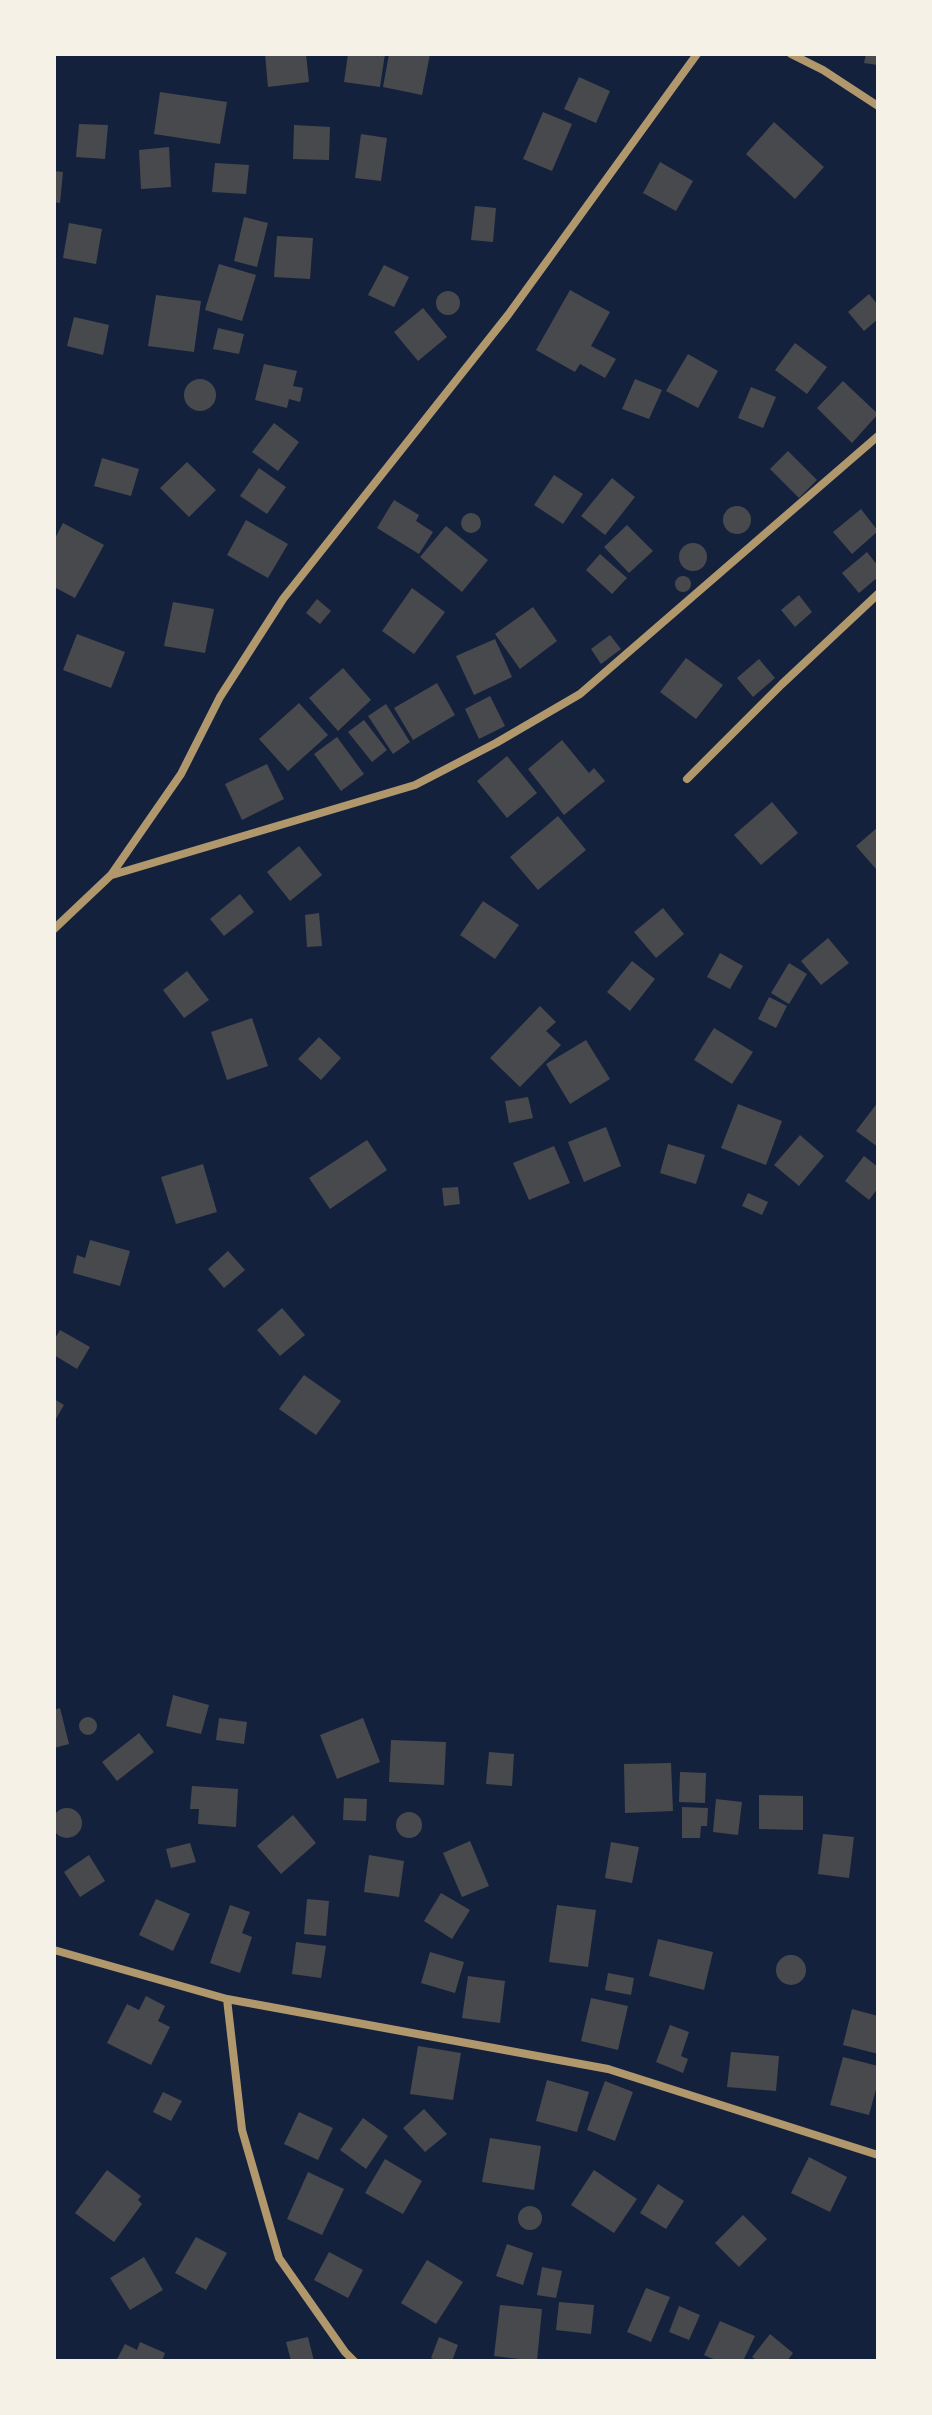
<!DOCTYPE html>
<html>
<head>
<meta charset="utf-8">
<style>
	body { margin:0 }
	#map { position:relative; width:932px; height:2415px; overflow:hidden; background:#14213d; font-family:"Work Sans",sans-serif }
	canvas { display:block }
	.frame { position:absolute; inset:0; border:56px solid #f6f1e7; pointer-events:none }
</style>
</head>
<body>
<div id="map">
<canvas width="932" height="2415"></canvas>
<div class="frame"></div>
</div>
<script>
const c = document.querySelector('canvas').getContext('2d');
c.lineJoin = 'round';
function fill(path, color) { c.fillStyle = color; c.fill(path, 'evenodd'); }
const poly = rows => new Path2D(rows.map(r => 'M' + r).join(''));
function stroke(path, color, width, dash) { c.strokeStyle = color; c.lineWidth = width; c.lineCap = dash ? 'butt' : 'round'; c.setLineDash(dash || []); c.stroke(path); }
const building = poly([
	[265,54,306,54,309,82,268,87],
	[348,54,385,54,380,87,344,82],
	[389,54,430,54,422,95,383,87],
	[866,54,878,54,878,65,864,63],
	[579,77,610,91,596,123,564,109],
	[160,92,227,102,220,144,154,134],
	[543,112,572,124,552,171,523,159],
	[774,122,824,167,795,199,746,154],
	[79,124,108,125,105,159,76,157],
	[294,125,330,127,329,160,293,159],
	[361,134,387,138,381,181,355,178],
	[169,147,171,187,141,189,139,150],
	[660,162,693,181,676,211,643,193],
	[215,163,249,165,246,194,212,192],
	[54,171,63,172,60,203,54,202],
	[475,206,496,208,493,242,471,240],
	[244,217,268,223,257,267,234,261],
	[69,223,102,229,96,264,63,258],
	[277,236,313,238,310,279,274,277],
	[219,264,256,275,242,321,205,310],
	[384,265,409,277,394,307,368,295],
	[570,290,610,312,591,346,616,359,605,378,580,364,575,372,536,350],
	'436 303a12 12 0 1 1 24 0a12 12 0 1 1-24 0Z',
	[869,294,878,305,878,319,864,331,848,312],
	[156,295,201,301,194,352,148,346],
	[423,308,447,337,418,361,394,332],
	[74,317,109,325,103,355,67,346],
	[218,328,244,334,239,354,213,349],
	[795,343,827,367,807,394,775,370],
	[688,354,718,371,698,408,666,391],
	[264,364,297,371,293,386,303,388,300,402,289,399,287,408,255,400],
	[635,379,662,390,649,419,622,409],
	'184 395a16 16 0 1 1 32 0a16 16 0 1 1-32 0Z',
	[843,381,878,414,852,443,817,408],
	[751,387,776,397,763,428,738,418],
	[274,423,299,442,278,471,252,452],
	[788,451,817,480,799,498,770,469],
	[102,458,139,469,131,496,94,486],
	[187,462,216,490,189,517,160,488],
	[259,468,286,487,267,514,240,496],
	[554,475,583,494,563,524,534,505],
	[612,478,635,497,605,535,581,516],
	[394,500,419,515,416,521,433,532,419,554,377,528],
	'723 520a14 14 0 1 1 28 0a14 14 0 1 1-28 0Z',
	[861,509,878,531,852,554,833,532],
	'461 523a10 10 0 1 1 20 0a10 10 0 1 1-20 0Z',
	[246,520,288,544,268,578,227,555],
	[63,523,104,545,75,598,54,587,54,540],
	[627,525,653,551,629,573,604,547],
	[446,526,488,560,462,592,420,557],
	'679 557a14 14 0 1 1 28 0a14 14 0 1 1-28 0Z',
	[867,552,878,566,878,577,859,593,842,573],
	[600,554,627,578,612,594,586,570],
	'675 584a8 8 0 1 1 16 0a8 8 0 1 1-16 0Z',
	[412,588,445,612,414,654,382,631],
	[799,595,812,612,795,627,781,610],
	[317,599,331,611,320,624,306,613],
	[173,602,214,609,205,653,164,646],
	[533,607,557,641,520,669,495,634],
	[77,634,125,652,111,688,63,670],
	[610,635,621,649,601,664,591,649],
	[495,639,512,677,474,695,456,656],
	[686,658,723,685,696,719,660,692],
	[759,659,775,678,753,697,737,678],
	[343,668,371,700,338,731,309,698],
	[437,683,455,715,413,740,394,708],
	[490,696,505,726,479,739,465,709],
	[299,703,328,735,288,771,259,739],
	[386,704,410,742,393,754,368,716],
	[364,720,387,750,372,762,348,732],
	[337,737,364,774,341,791,314,754],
	[562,740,589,773,594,768,605,781,564,815,528,769],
	[507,756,537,793,507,818,477,781],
	[267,764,284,799,242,820,225,784],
	[772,802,798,833,761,865,734,835],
	[558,816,586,850,538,890,510,857],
	[878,827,878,868,876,869,856,846],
	[299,846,322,875,290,901,267,872],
	[240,894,254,912,224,936,210,919],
	[483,901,519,925,495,959,460,935],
	[663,908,684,934,656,958,634,932],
	[319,913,322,946,307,947,305,915],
	[828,938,849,963,821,985,801,961],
	[720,953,743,966,730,989,707,977],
	[632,961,655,979,630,1011,607,992],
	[789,963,807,974,789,1004,771,993],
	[187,971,209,1000,184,1018,163,990],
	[769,997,787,1006,776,1028,758,1019],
	[540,1006,556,1022,546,1031,561,1045,520,1087,490,1058],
	[252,1018,268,1066,227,1080,211,1032],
	[714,1028,753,1052,732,1084,694,1060],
	[319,1037,341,1058,321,1080,298,1059],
	[586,1040,610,1079,570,1104,546,1064],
	[528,1097,533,1118,509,1123,505,1101],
	[878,1102,878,1147,856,1131],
	[738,1104,782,1121,766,1165,721,1148],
	[606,1127,621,1166,584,1182,568,1142],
	[800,1135,824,1156,799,1186,774,1165],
	[367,1140,387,1170,330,1209,309,1178],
	[668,1144,705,1155,696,1184,660,1173],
	[554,1146,570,1183,529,1200,513,1163],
	[864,1156,878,1167,878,1188,869,1200,845,1181],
	[203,1164,217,1212,176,1224,161,1177],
	[458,1187,460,1204,444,1206,442,1188],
	[748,1193,768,1202,762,1215,742,1206],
	[90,1240,130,1251,120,1286,73,1273,77,1255,85,1258],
	[228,1251,245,1270,224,1288,208,1269],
	[282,1308,305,1335,280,1356,257,1330],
	[60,1330,90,1347,77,1369,54,1355,54,1340],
	[304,1375,341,1401,316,1435,279,1409],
	[54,1399,64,1405,54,1422],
	[173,1695,209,1705,201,1734,166,1726],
	[60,1708,69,1744,54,1748,54,1710],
	'79 1726a9 9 0 1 1 18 0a9 9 0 1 1-18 0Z',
	[219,1718,247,1722,244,1744,216,1740],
	[363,1718,380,1762,337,1779,320,1735],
	[139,1733,154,1752,117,1781,102,1762],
	[391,1740,446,1742,444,1785,389,1782],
	[489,1752,514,1754,512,1786,486,1784],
	[671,1763,673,1811,625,1813,624,1764],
	[680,1772,706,1773,705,1803,679,1802],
	[192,1786,238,1789,236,1827,198,1824,199,1809,190,1809],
	[759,1795,803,1796,803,1830,759,1829],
	[344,1798,367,1799,366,1821,343,1820],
	[716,1799,742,1802,738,1835,713,1832],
	[682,1807,708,1808,707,1826,701,1826,700,1838,682,1838],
	'52 1823a15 15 0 1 1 30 0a15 15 0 1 1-30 0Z',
	'396 1825a13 13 0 1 1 26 0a13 13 0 1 1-26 0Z',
	[293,1815,316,1843,281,1874,257,1846],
	[823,1834,854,1837,849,1878,818,1874],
	[470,1841,489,1886,462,1897,443,1853],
	[611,1842,639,1847,632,1883,605,1878],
	[190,1843,196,1862,171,1868,166,1849],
	[89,1855,105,1881,80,1897,64,1872],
	[369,1855,404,1861,399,1897,364,1892],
	[441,1893,470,1910,452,1939,424,1921],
	[156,1899,190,1914,173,1951,139,1935],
	[307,1899,329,1901,326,1936,304,1934],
	[230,1905,250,1912,242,1933,252,1937,240,1973,210,1963],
	[557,1905,596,1910,588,1967,549,1962],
	[658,1939,713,1952,704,1990,649,1976],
	[296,1942,326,1946,321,1978,292,1974],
	[430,1952,464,1962,455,1993,421,1983],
	'776 1970a15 15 0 1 1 30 0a15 15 0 1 1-30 0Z',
	[608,1973,634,1978,631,1995,605,1990],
	[468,1976,505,1981,500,2023,462,2018],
	[146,1996,165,2006,158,2021,170,2027,151,2065,107,2043,127,2004,139,2010],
	[591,1998,628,2006,618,2050,581,2041],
	[852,2009,878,2016,878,2054,843,2045],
	[670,2025,689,2032,681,2056,688,2059,683,2073,656,2062],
	[418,2046,461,2053,453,2100,410,2094],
	[731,2052,779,2056,776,2091,727,2087],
	[843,2057,878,2066,878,2082,869,2115,830,2105],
	[547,2080,589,2092,577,2132,536,2121],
	[605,2081,633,2092,615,2141,587,2130],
	[163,2092,182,2101,171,2121,153,2112],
	[424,2109,447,2134,425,2152,403,2128],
	[299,2112,333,2128,318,2160,284,2144],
	[363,2118,388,2136,366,2169,340,2150],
	[490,2138,541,2146,534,2190,482,2182],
	[809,2157,847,2177,830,2212,791,2193],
	[385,2159,422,2181,403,2214,365,2193],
	[107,2170,141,2196,138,2200,142,2204,114,2242,75,2213],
	[594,2170,637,2199,614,2233,571,2205],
	[308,2172,344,2189,322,2235,287,2219],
	[658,2184,684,2201,666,2229,640,2213],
	'518 2218a12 12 0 1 1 24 0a12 12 0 1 1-24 0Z',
	[743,2215,767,2239,739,2267,715,2243],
	[196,2237,227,2253,206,2290,175,2273],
	[507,2244,533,2253,523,2285,496,2276],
	[329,2252,363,2270,348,2298,314,2280],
	[144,2257,163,2290,130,2310,110,2278],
	[427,2260,463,2282,436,2324,401,2303],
	[542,2267,562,2271,556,2298,537,2295],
	[646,2288,670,2297,651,2342,627,2332],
	[559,2302,594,2305,591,2334,556,2330],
	[500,2305,542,2309,537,2361,494,2356],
	[679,2306,700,2315,689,2340,669,2332],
	[720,2321,755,2336,743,2361,718,2361,704,2355],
	[770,2334,793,2353,787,2361,758,2361,752,2357],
	[308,2337,314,2361,291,2361,286,2342],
	[439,2337,458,2345,452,2361,438,2361,431,2358],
	[140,2342,165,2353,162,2361,116,2361,125,2344,137,2350]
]);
const minor = poly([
	[791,54,823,70,878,106],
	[687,779,782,684,878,594],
	[112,875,415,785,496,743,580,694,878,436],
	[54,929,111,875,181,774,220,697,283,599,508,315,697,54],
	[54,1950,227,1999,608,2069,878,2155],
	[227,1999,242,2130,279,2258,345,2352,354,2361]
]);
fill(building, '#48494c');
stroke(minor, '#b1986c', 8);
</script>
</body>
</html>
